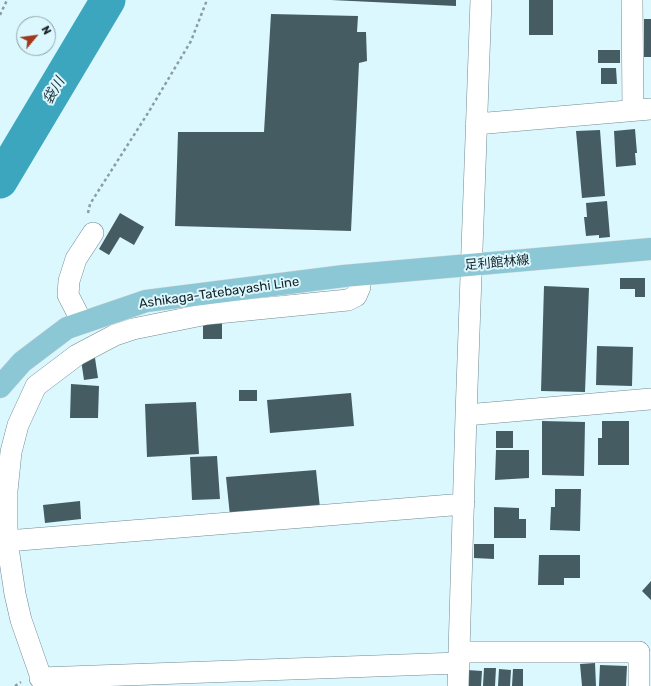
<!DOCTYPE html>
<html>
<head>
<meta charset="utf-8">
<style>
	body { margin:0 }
	#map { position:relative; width:651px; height:686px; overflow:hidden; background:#dcf8ff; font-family:Rubik,sans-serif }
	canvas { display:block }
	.north { position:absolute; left:16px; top:16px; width:40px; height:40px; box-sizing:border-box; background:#dcf8ff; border:1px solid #8da2a7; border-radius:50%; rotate:61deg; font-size:11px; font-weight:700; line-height:16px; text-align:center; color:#172124 }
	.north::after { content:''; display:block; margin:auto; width:14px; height:18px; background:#a1391b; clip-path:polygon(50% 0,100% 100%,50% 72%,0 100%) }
</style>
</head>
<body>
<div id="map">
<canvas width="651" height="686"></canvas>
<div class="north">N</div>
</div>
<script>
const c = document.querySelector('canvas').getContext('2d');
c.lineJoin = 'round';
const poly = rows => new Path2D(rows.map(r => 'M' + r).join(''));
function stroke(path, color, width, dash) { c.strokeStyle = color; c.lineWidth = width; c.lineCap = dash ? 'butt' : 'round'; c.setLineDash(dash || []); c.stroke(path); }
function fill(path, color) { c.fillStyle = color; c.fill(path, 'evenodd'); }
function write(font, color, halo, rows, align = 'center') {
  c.font = font + ' Rubik,"Noto Sans JP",sans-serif'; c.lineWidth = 4; c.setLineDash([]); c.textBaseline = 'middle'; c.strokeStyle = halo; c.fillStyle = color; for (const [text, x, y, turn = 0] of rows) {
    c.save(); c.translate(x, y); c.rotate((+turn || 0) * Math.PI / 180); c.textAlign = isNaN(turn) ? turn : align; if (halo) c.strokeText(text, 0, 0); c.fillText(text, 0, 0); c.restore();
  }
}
const river = poly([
	[0,181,108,0]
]);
const building = poly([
	[331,0,456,0,456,6],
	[529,0,553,0,553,35,529,35],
	[271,14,358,16,357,32,366,32,367,61,359,63,351,231,175,226,178,132,264,132],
	[644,19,651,19,651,57,644,57],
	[598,50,620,50,620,63,598,63],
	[601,68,616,68,617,84,601,84],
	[635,129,637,153,635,153,636,165,616,167,614,131],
	[600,130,605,196,582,198,576,131],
	[607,201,610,237,599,238,599,235,586,236,584,217,587,217,586,203],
	[120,213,144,227,134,245,120,237,109,255,99,249],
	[620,278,645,278,645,297,635,297,635,289,620,289],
	[544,286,589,288,585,392,541,391],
	[203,320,222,321,222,339,203,339],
	[597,346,633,347,632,386,596,385],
	[95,358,98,378,84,380,81,360],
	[71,384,99,386,98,418,70,418],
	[239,390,257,390,257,401,239,401],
	[351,393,354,426,270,433,267,400],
	[196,402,199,454,147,457,145,404],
	[542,421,585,422,584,476,542,475],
	[602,421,629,421,629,465,598,465,598,438,602,438],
	[496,431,513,431,513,448,496,448],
	[496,450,529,450,529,478,495,480],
	[217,456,220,499,192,500,190,457],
	[316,470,320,508,230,516,226,477],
	[555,489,581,489,580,531,550,530,551,507,555,507],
	[80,501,81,519,45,523,43,505],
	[494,507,519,508,519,519,526,519,526,538,494,538],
	[474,544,494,544,494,559,474,558],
	[539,555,580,555,580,578,564,578,564,585,538,585],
	[651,581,651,600,642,591],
	[595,663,596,686,582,686,580,664],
	[600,665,627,666,626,686,599,686],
	[484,668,496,668,495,686,483,686],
	[499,669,511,670,510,686,498,686],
	[513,669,523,669,523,686,512,686],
	[467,670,482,671,481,686,466,686]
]);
const path = poly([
	[0,15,7,0],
	[88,213,90,204,148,113,191,41,207,0],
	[15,686,21,682]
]);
const minor = poly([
	[632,0,633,110],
	[476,124,651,109],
	[82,322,68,295,69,281,76,259,93,233],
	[466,415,651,399],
	[7,541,464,504],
	[460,652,639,652,639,686],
	[40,678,459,663],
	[44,686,21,620,15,594,7,541,7,491,11,452,18,425,36,386,77,355,115,335,133,329,207,314,348,300,356,296,360,287,359,275],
	[458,686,466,415,481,0]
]);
const major = poly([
	[0,387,22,362,67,328,146,301,344,276,651,249]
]);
const streetNames = [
	["足利館林線",497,263,-5],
	["Ashikaga-Tatebayashi Line",219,293,-8]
];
const waterNames = [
	["袋川",54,91,-59]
];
stroke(river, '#3ca6be', 35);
fill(building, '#455c63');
stroke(minor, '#718a91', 22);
stroke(major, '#dadbdc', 23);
stroke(path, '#899da2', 2.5, [3, 3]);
stroke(minor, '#fff', 21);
stroke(major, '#8bc7d5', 22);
write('13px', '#172124', '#dcf8ff', streetNames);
write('italic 14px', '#20373d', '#dcf8ff', waterNames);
</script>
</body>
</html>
